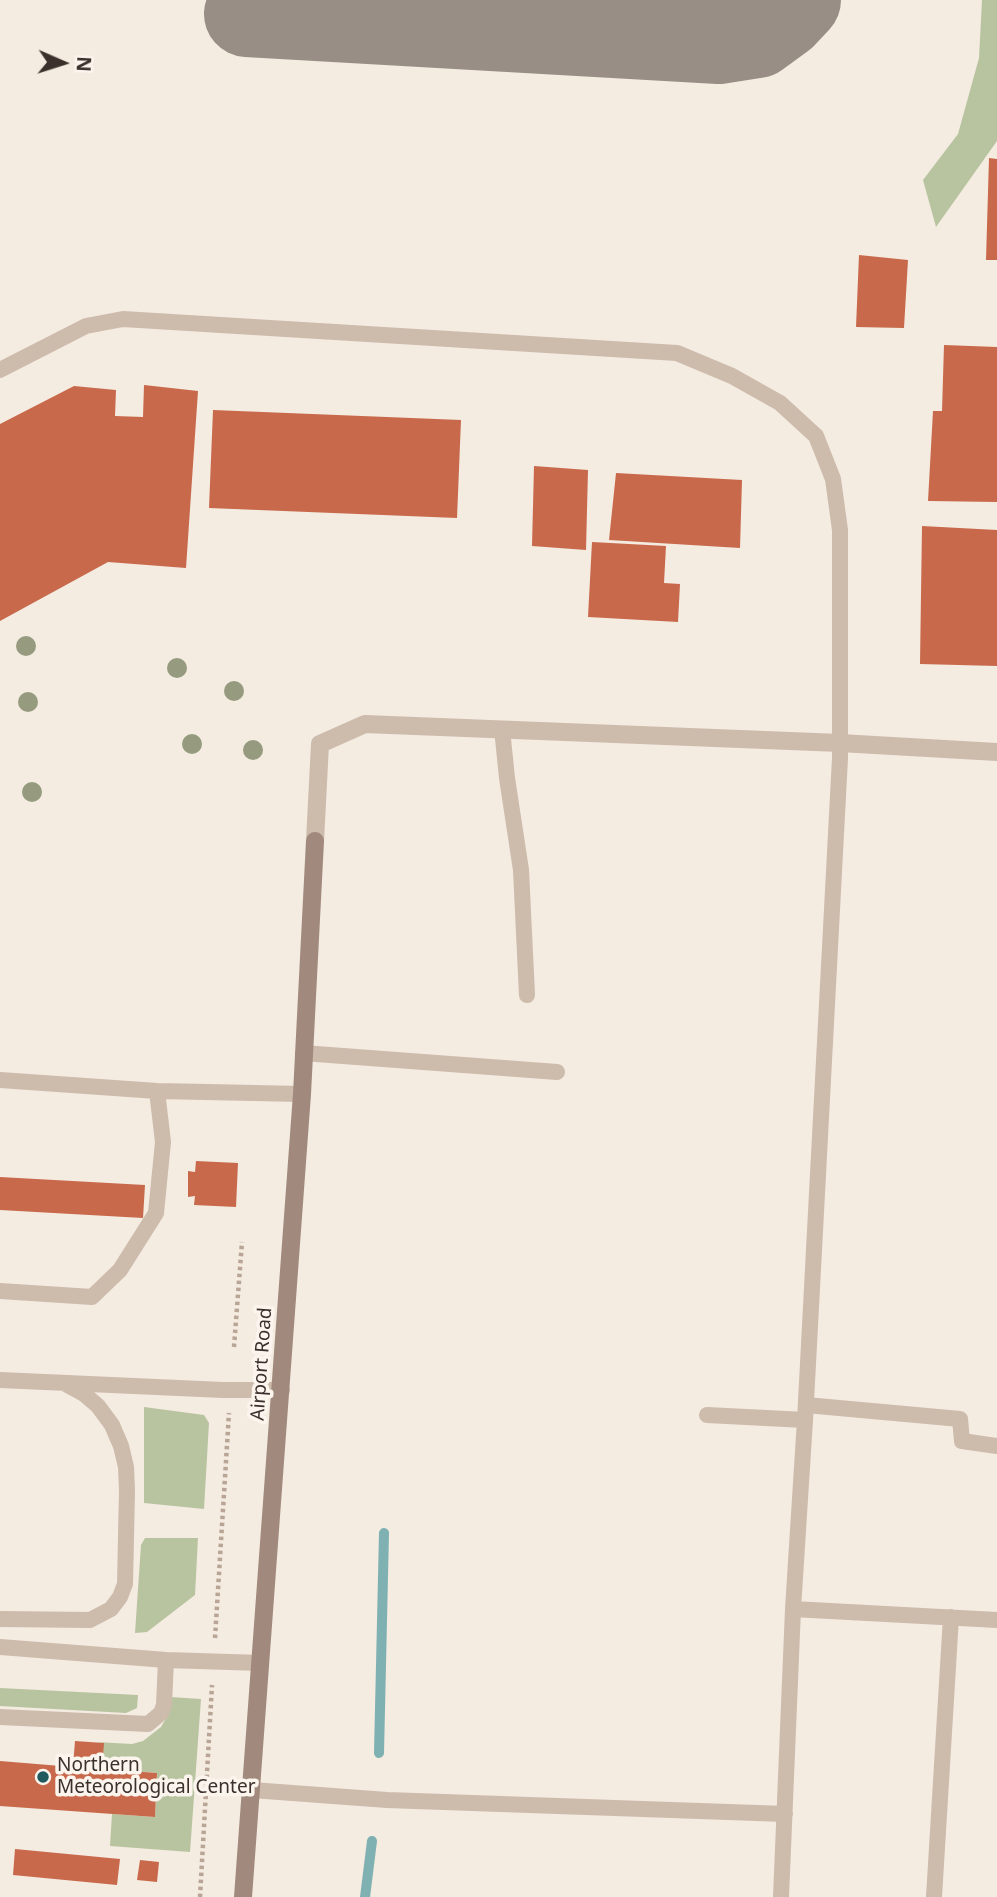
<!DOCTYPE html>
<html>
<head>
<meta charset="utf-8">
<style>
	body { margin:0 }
	#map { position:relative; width:997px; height:1897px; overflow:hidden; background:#f4ebe1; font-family:"Noto Sans",sans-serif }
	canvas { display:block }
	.north { position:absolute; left:28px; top:28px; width:70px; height:70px; -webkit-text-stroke:5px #fbf5ee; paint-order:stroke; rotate:93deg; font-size:19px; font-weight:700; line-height:28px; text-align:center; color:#3b302b }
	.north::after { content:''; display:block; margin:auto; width:24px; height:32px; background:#3b302b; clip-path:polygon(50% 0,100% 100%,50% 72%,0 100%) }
</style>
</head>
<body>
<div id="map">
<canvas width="997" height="1897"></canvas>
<div class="north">N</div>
</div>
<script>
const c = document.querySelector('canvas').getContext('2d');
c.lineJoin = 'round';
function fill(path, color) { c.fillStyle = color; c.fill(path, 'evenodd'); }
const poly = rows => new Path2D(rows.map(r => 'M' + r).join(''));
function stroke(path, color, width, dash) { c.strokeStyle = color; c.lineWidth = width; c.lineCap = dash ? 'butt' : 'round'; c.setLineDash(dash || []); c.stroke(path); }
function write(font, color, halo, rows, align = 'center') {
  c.font = font + ' "Noto Sans",sans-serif'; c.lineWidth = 7; c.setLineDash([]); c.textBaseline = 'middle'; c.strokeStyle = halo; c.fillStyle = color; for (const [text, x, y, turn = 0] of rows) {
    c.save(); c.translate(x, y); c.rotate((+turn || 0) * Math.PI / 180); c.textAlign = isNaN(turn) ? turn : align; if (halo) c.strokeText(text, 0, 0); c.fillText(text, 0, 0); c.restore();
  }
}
const green = poly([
	[982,0,997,0,997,141,936,227,923,180,958,134,979,58],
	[144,1407,204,1415,209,1423,204,1509,144,1503],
	[145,1538,198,1538,195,1595,147,1632,135,1633,141,1545],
	[0,1688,138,1695,137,1708,126,1713,0,1706],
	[170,1697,201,1699,190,1852,110,1846,112,1814,155,1817,157,1773,102,1769,103,1743,96,1742,132,1744,143,1741,161,1727,169,1713]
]);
const stream = poly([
	[379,1753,384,1533],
	[365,1897,372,1841]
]);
const taxiway = poly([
	[247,14,719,41,757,35,783,16,798,0]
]);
const building = poly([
	[989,158,997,159,997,260,986,260],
	[859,255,908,260,904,328,856,327],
	[944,345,997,347,997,502,928,501,933,411,942,411],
	[144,385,198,391,186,568,108,562,0,621,0,424,74,386,116,390,115,416,143,417],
	[213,410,461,420,457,518,209,508],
	[534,466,588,470,586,550,532,546],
	[616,473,742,480,740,548,609,540],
	[922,526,997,530,997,666,920,664],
	[592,542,666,546,664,583,680,584,678,622,588,617],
	[196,1161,238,1163,236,1207,194,1205,195,1196,188,1197,188,1171,195,1172],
	[0,1177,145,1185,143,1218,0,1210],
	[75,1741,104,1743,102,1769,157,1773,155,1817,0,1806,0,1761,73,1767],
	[15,1849,120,1859,117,1885,13,1875],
	[140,1860,159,1862,157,1882,137,1880]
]);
const path = poly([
	[234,1347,242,1242],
	[215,1638,229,1413],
	[200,1897,212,1685]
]);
const lane = poly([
	[0,370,86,326,123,319,677,353,732,376,780,403,816,436,833,479,840,530,840,758,805,1420,793,1609,781,1897],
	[502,729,507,778,521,870,527,995],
	[303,1053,557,1072],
	[0,1080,157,1091,302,1094],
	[0,1291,92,1297,120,1270,156,1213,163,1142,157,1091],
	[0,1380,223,1390,282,1390],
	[806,1405,960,1419,962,1441,997,1446],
	[707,1415,805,1420],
	[793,1609,997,1620],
	[0,1619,90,1620,111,1609,120,1597,125,1584,127,1490,126,1467,121,1446,112,1425,98,1406,84,1394,64,1383],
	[0,1647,166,1660,261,1663],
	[0,1717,148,1724,161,1713,164,1705,166,1660],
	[252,1790,387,1800,785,1814],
	[934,1897,951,1617]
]);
const street = poly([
	[315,841,320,744,365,724,840,743,997,752]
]);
const secondary = poly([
	[243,1897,302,1094,315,841]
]);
const trees = [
	[26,646],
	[177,668],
	[234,691],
	[28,702],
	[192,744],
	[253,750],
	[32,792]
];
const markers = [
	[43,1777,7,"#1f5a5e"]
];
const streetNames = [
	["Airport Road",262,1364,-86]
];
const poiNames = [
	["Northern",57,1766],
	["Meteorological Center",57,1788]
];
fill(green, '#b8c4a0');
stroke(stream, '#7fb0b2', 10);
stroke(taxiway, '#988e86', 86);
fill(building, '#c8694b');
stroke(path, '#b9a596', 4.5, [3.5, 3.5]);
stroke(lane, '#cdbbac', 16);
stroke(street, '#cdbbac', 18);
stroke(secondary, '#a18a7d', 18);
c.fillStyle = '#969b7f';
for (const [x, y] of trees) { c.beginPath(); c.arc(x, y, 10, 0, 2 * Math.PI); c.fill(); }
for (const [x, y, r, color] of markers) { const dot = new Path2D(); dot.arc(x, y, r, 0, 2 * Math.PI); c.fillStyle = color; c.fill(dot); stroke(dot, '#fbf5ee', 2.5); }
write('19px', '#3b302b', '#fbf5ee', streetNames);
write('19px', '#3b302b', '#fbf5ee', poiNames, 'left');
</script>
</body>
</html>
